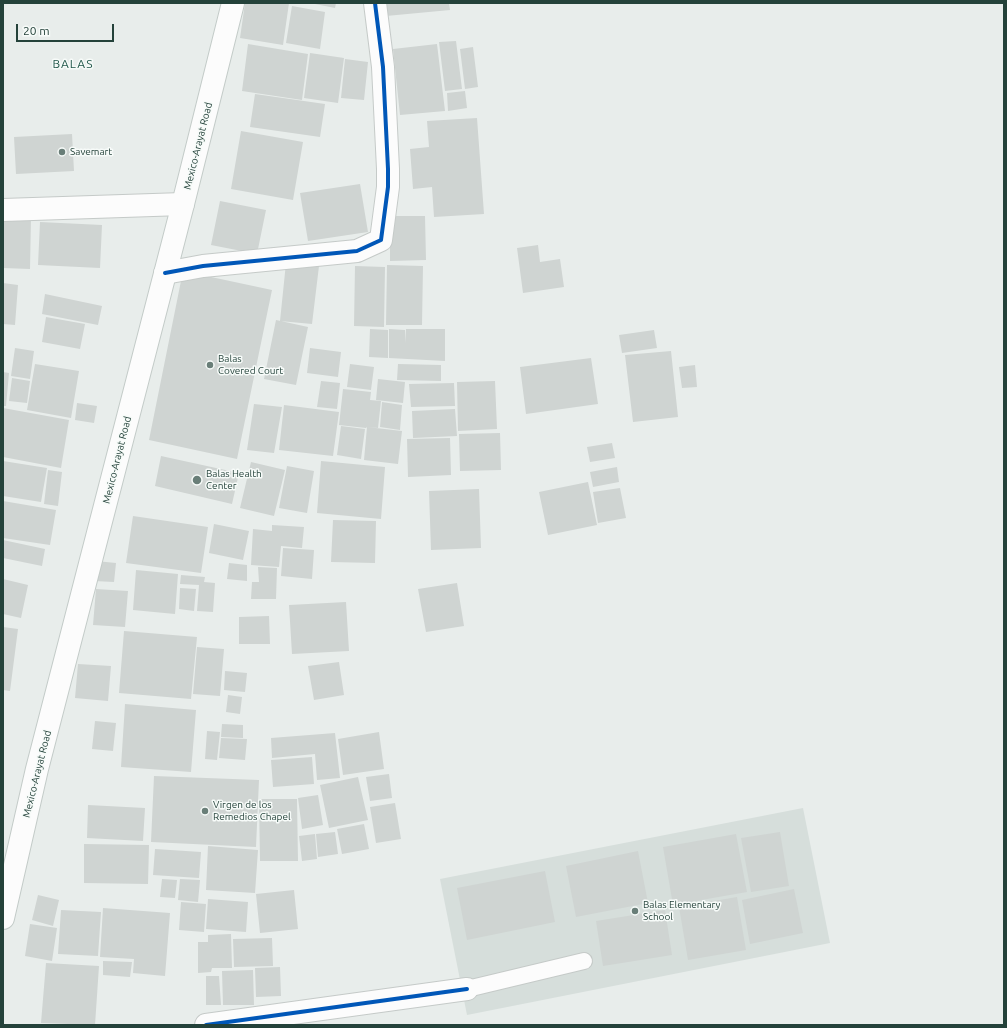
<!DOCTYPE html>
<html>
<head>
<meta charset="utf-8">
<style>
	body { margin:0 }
	#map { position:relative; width:1007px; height:1028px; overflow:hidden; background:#e8edeb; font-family:Ubuntu,sans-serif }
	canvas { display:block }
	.frame { position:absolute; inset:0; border:4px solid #24423a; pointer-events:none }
	.scale { position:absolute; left:16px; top:24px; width:98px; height:18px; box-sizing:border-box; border:2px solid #24423a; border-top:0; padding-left:5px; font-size:12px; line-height:14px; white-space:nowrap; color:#24423a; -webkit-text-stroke:3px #f7fbf9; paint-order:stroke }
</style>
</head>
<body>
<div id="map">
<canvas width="1007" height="1028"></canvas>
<div class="frame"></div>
<div class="scale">20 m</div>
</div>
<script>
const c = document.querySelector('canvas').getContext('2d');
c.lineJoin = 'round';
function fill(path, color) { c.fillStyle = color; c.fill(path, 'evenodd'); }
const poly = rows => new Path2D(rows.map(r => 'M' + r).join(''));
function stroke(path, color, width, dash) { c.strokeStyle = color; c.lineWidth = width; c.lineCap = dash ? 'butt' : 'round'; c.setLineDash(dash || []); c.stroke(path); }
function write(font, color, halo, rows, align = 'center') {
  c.font = font + ' Ubuntu,sans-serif'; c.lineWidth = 3; c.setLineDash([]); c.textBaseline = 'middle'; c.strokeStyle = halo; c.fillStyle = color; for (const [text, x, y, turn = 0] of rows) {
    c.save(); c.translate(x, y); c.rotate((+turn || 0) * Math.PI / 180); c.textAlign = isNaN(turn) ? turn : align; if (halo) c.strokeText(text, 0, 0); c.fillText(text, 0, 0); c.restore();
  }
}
const built = poly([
	[803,808,830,943,467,1015,440,879]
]);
const building = poly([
	[245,3,289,3,283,45,240,38],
	[310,3,336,3,335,8],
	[385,3,449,3,450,10,386,16],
	[292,6,325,12,320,49,286,43],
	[456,41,462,89,445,91,439,42],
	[248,44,308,54,302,100,242,91],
	[437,44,445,111,400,115,393,49],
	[473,47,478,87,465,89,460,49],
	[310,53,344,58,338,103,304,98],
	[345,59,368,62,364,100,341,98],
	[465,91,467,108,448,111,447,93],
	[255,94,325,104,320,137,250,127],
	[477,118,484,214,434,217,432,187,413,189,410,149,429,147,427,121],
	[241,131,303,142,293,200,231,189],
	[72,134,74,171,16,174,14,137],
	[360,184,368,232,308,241,300,193],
	[220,201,266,210,257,254,211,245],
	[3,215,31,216,30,269,3,268],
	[390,216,425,216,426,260,390,261],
	[40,222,102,225,100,268,38,265],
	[538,245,540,262,560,259,564,287,523,293,517,248],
	[286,263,319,266,312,324,280,321],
	[387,265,423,266,422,325,386,325],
	[355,266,385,267,384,327,354,326],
	[183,271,272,290,237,459,149,440],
	[3,283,18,285,15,325,3,324],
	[45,294,102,306,98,325,42,314],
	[46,317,85,324,80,349,42,342],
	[276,320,308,327,296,385,264,379],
	[370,329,388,330,388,358,369,357],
	[389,329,405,330,405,343,406,329,445,329,445,361,389,358],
	[654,330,657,348,622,353,619,335],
	[15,348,34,351,30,379,11,376],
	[310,348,341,352,338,377,307,373],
	[671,351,678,417,633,422,625,355],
	[591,358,598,404,526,414,520,367],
	[35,364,79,371,71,418,27,410],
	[350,364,374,367,371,390,347,387],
	[398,364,441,365,441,381,397,380],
	[695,365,697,387,682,388,679,367],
	[3,372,9,373,6,406,3,406],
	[12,378,30,381,27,403,9,401],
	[378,379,405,382,403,403,376,400],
	[321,381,340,383,337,409,317,407],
	[495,381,497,429,458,431,457,382],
	[454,383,455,406,411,407,409,384],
	[343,389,371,392,370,400,381,401,378,428,367,427,366,428,339,425],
	[382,402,402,405,400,430,380,427],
	[77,403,97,406,94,423,75,420],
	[254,404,282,407,274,453,247,450],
	[284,405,339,412,333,456,279,450],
	[3,408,69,420,61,468,3,457],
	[455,409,457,436,413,438,412,411],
	[341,426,365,429,361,459,337,455],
	[367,427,402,431,398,464,364,460],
	[500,433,501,470,460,471,459,434],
	[450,438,451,475,408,477,407,439],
	[612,443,615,458,590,462,587,447],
	[161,456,239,473,232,504,155,486],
	[3,461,47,468,41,502,3,496],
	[321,461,385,467,381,519,317,513],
	[251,462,285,470,274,516,240,508],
	[287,466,314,471,307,513,279,508],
	[617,467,619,482,593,487,590,472],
	[48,470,62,472,58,506,44,504],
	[588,482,597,525,548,535,539,492],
	[620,488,626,518,598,523,593,492],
	[479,489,481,548,431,550,429,491],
	[3,501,56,510,50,545,3,538],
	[133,516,208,527,201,573,126,563],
	[333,520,376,521,375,563,331,562],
	[214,524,249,531,243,560,209,553],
	[272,525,304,527,302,548,281,546,279,567,251,565,253,529,272,531],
	[3,540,45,549,42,566,3,558],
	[283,548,314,550,312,579,281,576],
	[96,561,116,563,114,582,94,581],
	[229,563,247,565,247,581,227,579],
	[258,567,277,568,276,599,251,599,252,582,259,582],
	[136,570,178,574,175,614,133,610],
	[181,575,205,577,204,582,215,583,213,612,197,611,199,585,180,584],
	[3,579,28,585,21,618,3,614],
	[457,583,464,626,426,632,418,589],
	[180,588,196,589,194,611,179,609],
	[96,589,128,591,125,627,93,625],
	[346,602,349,651,292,654,289,605],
	[269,616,270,644,239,644,239,617],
	[3,627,18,629,10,691,3,690],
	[124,631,197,637,191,699,119,693],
	[197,647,224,649,220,696,193,694],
	[339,662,344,695,314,700,308,666],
	[78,664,111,666,108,701,75,698],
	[225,671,247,673,245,692,224,690],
	[228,695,242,697,240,714,226,712],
	[125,704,196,710,191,772,121,767],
	[95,721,116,723,113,751,92,749],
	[222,724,243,725,243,738,221,737],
	[207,731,220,732,217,760,205,759],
	[379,732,384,769,343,775,338,739],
	[335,733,340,778,317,780,315,754,272,758,271,738],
	[221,738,247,739,245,760,219,758],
	[312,757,314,784,273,787,271,760],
	[389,774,392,798,370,801,366,777],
	[154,776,259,780,256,847,151,842],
	[358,777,368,820,329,828,320,785],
	[318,795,323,825,302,829,298,798],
	[259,799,297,799,298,861,260,861],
	[395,803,401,839,376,843,370,807],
	[88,805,145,808,143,841,87,838],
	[364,824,369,849,342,854,337,829],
	[335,832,338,854,318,857,316,834],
	[780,832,789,886,751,892,741,838],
	[315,834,317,859,302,861,299,836],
	[736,834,747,892,673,905,663,847],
	[84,844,149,845,148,884,84,883],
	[208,846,258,850,255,893,206,890],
	[155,849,201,852,199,878,153,875],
	[638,851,648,903,576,917,566,866],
	[545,871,555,922,467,940,457,888],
	[162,879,177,880,175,898,160,897],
	[180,879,200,880,198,902,178,900],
	[794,889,803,933,750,944,742,900],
	[294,890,298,929,260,933,256,894],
	[38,895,59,900,53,926,32,920],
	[737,897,746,950,688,960,679,907],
	[208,899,248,902,246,932,206,929],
	[181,902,206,904,204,932,179,930],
	[103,908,170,913,165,976,133,973,134,959,100,957],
	[61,910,101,912,98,956,58,954],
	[665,910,672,955,603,966,596,921],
	[30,924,57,928,52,961,25,956],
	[231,934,232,968,212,968,211,972,198,973,198,942,208,942,208,935],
	[272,938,273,966,234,967,233,939],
	[103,961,132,962,130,977,103,975],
	[46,963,99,966,95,1025,41,1023],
	[280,967,281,996,256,997,255,968],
	[253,970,254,1005,223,1005,222,971],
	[206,976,219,976,221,1005,206,1005]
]);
const lane = poly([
	[467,989,584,961]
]);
const street = poly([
	[3,210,183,204],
	[165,273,203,266,357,251,381,240,388,187,388,169,383,67,375,3],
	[206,1025,467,989]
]);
const secondary = poly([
	[3,918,37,769,183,204,233,3]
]);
const cycleway = poly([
	[165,273,203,266,357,251,381,240,388,187,388,169,383,67,375,3],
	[206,1025,467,989]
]);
const markers = [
	[62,152,4,"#697e78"],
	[210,365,4,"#697e78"],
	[197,480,5,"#697e78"],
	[205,811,4,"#697e78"],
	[635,911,4,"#697e78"]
];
const streetNames = [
	["Mexico-Arayat Road",198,146,-76],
	["Mexico-Arayat Road",117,460,-76],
	["Mexico-Arayat Road",37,774,-76]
];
const poiNames = [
	["Savemart",70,152],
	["Balas",218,359],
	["Covered Court",218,371],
	["Balas Health",206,474],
	["Center",206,486],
	["Virgen de los",213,805],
	["Remedios Chapel",213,817],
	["Balas Elementary",643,905],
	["School",643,917]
];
const quarterNames = [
	["BALAS",73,64]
];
fill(built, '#d6dedb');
fill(building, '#cfd4d2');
stroke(lane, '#c5cac8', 18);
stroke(street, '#c5cac8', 24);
stroke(secondary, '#c3cbc8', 24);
stroke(lane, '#fcfcfc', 16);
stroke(street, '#fcfcfc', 22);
stroke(secondary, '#fcfcfc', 22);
stroke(cycleway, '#0057b8', 4);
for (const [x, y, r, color] of markers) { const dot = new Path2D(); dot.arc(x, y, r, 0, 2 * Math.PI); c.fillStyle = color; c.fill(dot); stroke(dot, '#f7fbf9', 1.5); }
write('10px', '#24423a', '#f7fbf9', streetNames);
write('10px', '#24423a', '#f7fbf9', poiNames, 'left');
c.letterSpacing = '1px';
write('12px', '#1f5548', '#f7fbf9', quarterNames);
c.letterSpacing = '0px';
</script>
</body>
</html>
